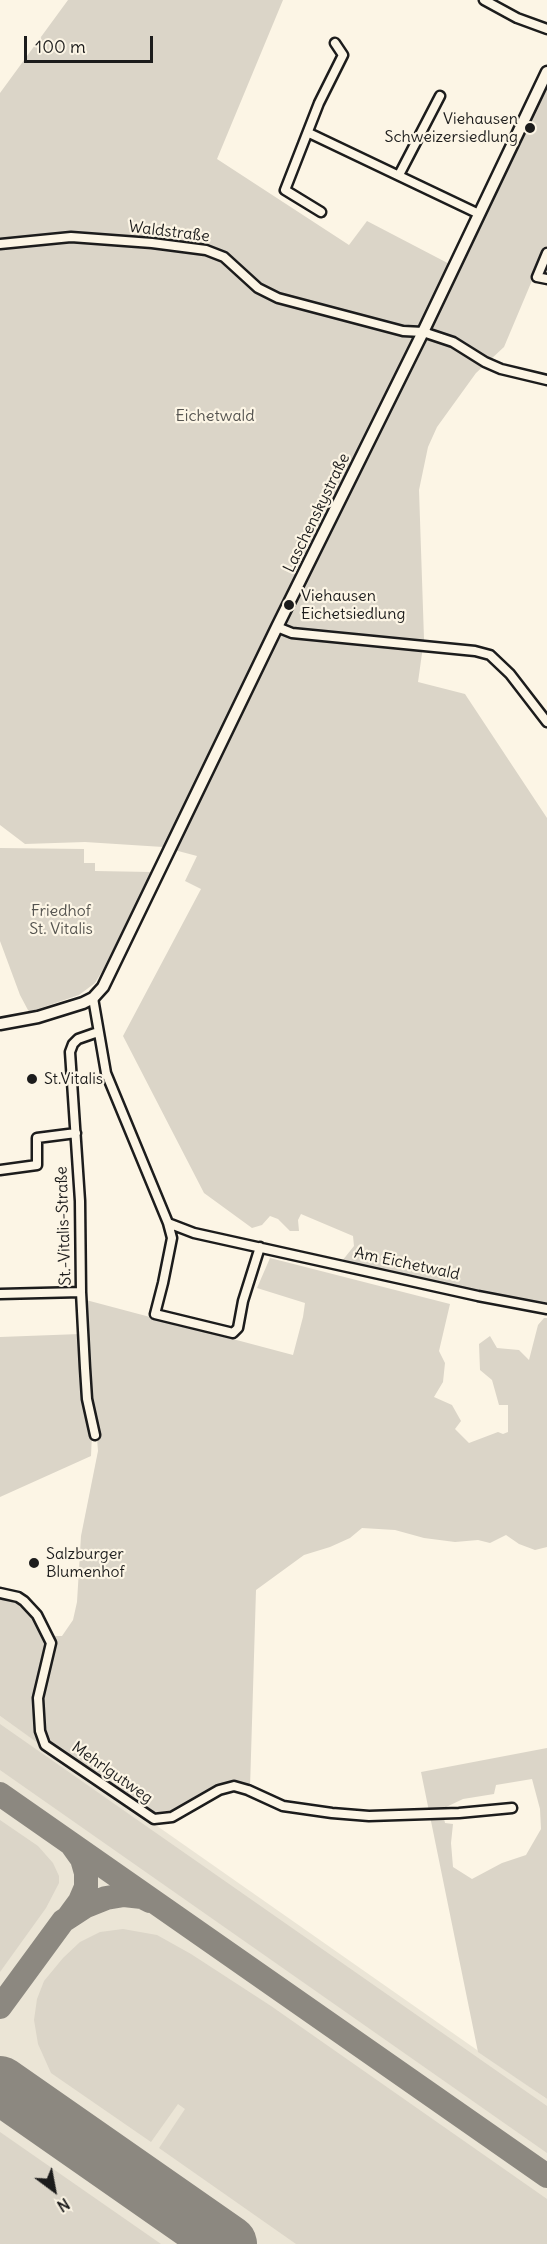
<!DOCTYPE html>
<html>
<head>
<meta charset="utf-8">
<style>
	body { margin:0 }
	#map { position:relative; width:547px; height:2244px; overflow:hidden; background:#fcf5e5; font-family:Delius,sans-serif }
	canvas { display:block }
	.north { position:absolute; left:24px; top:2160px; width:60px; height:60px; -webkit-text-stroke:4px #fcf5e5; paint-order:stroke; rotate:148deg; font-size:16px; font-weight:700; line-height:24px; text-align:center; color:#1c1c1c }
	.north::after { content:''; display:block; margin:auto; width:21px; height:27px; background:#1c1c1c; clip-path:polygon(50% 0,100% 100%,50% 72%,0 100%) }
	.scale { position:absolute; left:24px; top:36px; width:129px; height:27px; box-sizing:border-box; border:3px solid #1c1c1c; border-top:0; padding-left:8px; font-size:18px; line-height:21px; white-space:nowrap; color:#1c1c1c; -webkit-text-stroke:4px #fcf5e5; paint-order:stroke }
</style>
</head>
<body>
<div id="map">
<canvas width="547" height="2244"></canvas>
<div class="north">N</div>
<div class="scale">100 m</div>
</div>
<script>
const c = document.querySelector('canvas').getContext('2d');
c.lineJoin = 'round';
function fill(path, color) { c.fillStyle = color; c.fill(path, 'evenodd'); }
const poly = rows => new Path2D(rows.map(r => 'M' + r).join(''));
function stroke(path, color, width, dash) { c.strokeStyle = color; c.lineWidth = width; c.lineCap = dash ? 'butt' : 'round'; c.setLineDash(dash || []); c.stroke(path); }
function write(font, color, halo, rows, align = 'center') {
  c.font = font + ' Delius,sans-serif'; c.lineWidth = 4.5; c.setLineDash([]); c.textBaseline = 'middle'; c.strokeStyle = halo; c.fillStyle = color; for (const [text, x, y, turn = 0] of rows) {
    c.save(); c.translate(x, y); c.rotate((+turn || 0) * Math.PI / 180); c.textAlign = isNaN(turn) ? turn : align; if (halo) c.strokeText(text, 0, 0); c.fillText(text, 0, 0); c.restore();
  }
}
const built = poly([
	[0,1716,547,2099,547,2244,0,2244]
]);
const green = poly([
	[68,0,283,0,217,159,349,245,367,221,459,269,547,81,547,245,504,347,476,373,437,427,428,447,419,490,424,639,418,682,465,694,547,818,547,1305,342,1261,354,1246,353,1236,301,1214,298,1220,299,1231,290,1231,278,1219,270,1216,262,1225,252,1228,204,1193,123,1036,201,889,185,881,197,856,163,847,85,842,25,844,0,825,0,93],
	[0,848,84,849,84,863,95,863,95,871,151,872,104,968,95,983,79,995,29,1012,20,995,0,941],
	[270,1258,450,1304,439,1351,445,1363,443,1382,434,1397,452,1405,461,1421,455,1429,469,1443,498,1432,503,1434,508,1432,508,1405,499,1405,492,1380,480,1370,479,1344,490,1336,497,1348,519,1350,529,1360,538,1325,544,1318,547,1318,547,1547,535,1550,519,1544,506,1535,490,1543,478,1540,455,1542,424,1538,395,1530,362,1528,350,1538,330,1547,304,1555,256,1590,250,1788,240,1784,176,1812,155,1817,42,1746,0,1716,0,1597,15,1600,23,1605,46,1636,62,1636,73,1620,77,1602,81,1536,98,1451,96,1426,89,1401,86,1300,293,1355,303,1317,305,1303,257,1288],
	[80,1334,92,1433,91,1456,0,1497,0,1337],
	[0,1724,547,2106,547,2153,0,1770],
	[547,1748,547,2099,478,2052,421,1772],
	[532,1779,540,1809,541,1829,526,1855,502,1863,472,1879,453,1867,451,1843,453,1824,445,1823,442,1809,463,1799,494,1794,496,1785],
	[0,1820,38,1846,53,1863,59,1876,59,1883,46,1908,0,1972],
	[123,1929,157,1935,191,1954,271,2006,547,2199,547,2244,296,2244,159,2148,185,2109,178,2104,151,2142,51,2073,38,2044,34,2020,37,1999,44,1981,63,1958,80,1942,100,1932],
	[0,2132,161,2244,0,2244]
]);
const taxiway = poly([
	[0,1794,547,2176],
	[69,1916,80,1901,86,1887,86,1873,82,1859,72,1845],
	[0,2007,63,1921,86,1906,106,1898,124,1895,142,1897,150,1901],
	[0,2083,6,2089]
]);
const runway = poly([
	[0,2085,228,2244]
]);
const minor = poly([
	[484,0,517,18,547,29],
	[309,133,479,214],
	[399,175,440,96],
	[321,212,285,190,319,103,343,55,335,43],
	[0,244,71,237,152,243,206,250,224,257,258,288,278,298,403,331,423,332,453,342,485,362,501,369,547,380],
	[547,253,537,277,547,279],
	[277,627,292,633,475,651,490,655,510,674,547,722],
	[93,998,106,1073,168,1223,194,1233,478,1296,547,1309],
	[0,1170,37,1165,37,1138,76,1133],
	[168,1223,172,1238,163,1283,155,1314,233,1333,238,1328,243,1301,260,1247],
	[0,1294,81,1292],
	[95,1435,87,1399,85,1368,81,1292,80,1201,70,1052,73,1044,78,1039,98,1032],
	[0,1593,18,1597,24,1601,37,1615,51,1643,38,1698,40,1731,45,1745,154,1819,172,1817,219,1790,234,1786,248,1790,283,1806,332,1813,369,1816,459,1813,512,1808]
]);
const tertiary = poly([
	[0,1024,38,1017,83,1003,93,998,103,987,277,627,423,332,547,72]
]);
const markers = [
	[530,128,6,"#1c1c1c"],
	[289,605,6,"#1c1c1c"],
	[32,1079,6,"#1c1c1c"],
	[34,1563,6,"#1c1c1c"]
];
const poiNames = [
	["Viehausen",518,119,"right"],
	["Schweizersiedlung",518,137,"right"],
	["Viehausen",301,596],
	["Eichetsiedlung",301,614],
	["St.Vitalis",44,1079],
	["Salzburger",46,1554],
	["Blumenhof",46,1572]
];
const streetNames = [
	["Waldstraße",169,232,7],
	["Laschenskystraße",317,513,-64],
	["St.-Vitalis-Straße",64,1226,-92],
	["Am Eichetwald",407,1264,12],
	["Mehrlgutweg",112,1773,35]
];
const parkNames = [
	["Eichetwald",215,416],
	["Friedhof",61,911],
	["St. Vitalis",61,929]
];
fill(built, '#ebe5d6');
fill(green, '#dbd5c8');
stroke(taxiway, '#8c8880', 24);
stroke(runway, '#8c8880', 58);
stroke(minor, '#1c1c1c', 13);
stroke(tertiary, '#1c1c1c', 15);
stroke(minor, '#fcf5e5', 8);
stroke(tertiary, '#fcf5e5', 10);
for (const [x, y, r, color] of markers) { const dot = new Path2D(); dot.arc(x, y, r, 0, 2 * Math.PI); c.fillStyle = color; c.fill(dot); stroke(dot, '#fcf5e5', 2); }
write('16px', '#1c1c1c', '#fcf5e5', poiNames, 'left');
write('16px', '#1c1c1c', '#fcf5e5', streetNames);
write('16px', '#555450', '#fcf5e5', parkNames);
</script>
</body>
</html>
